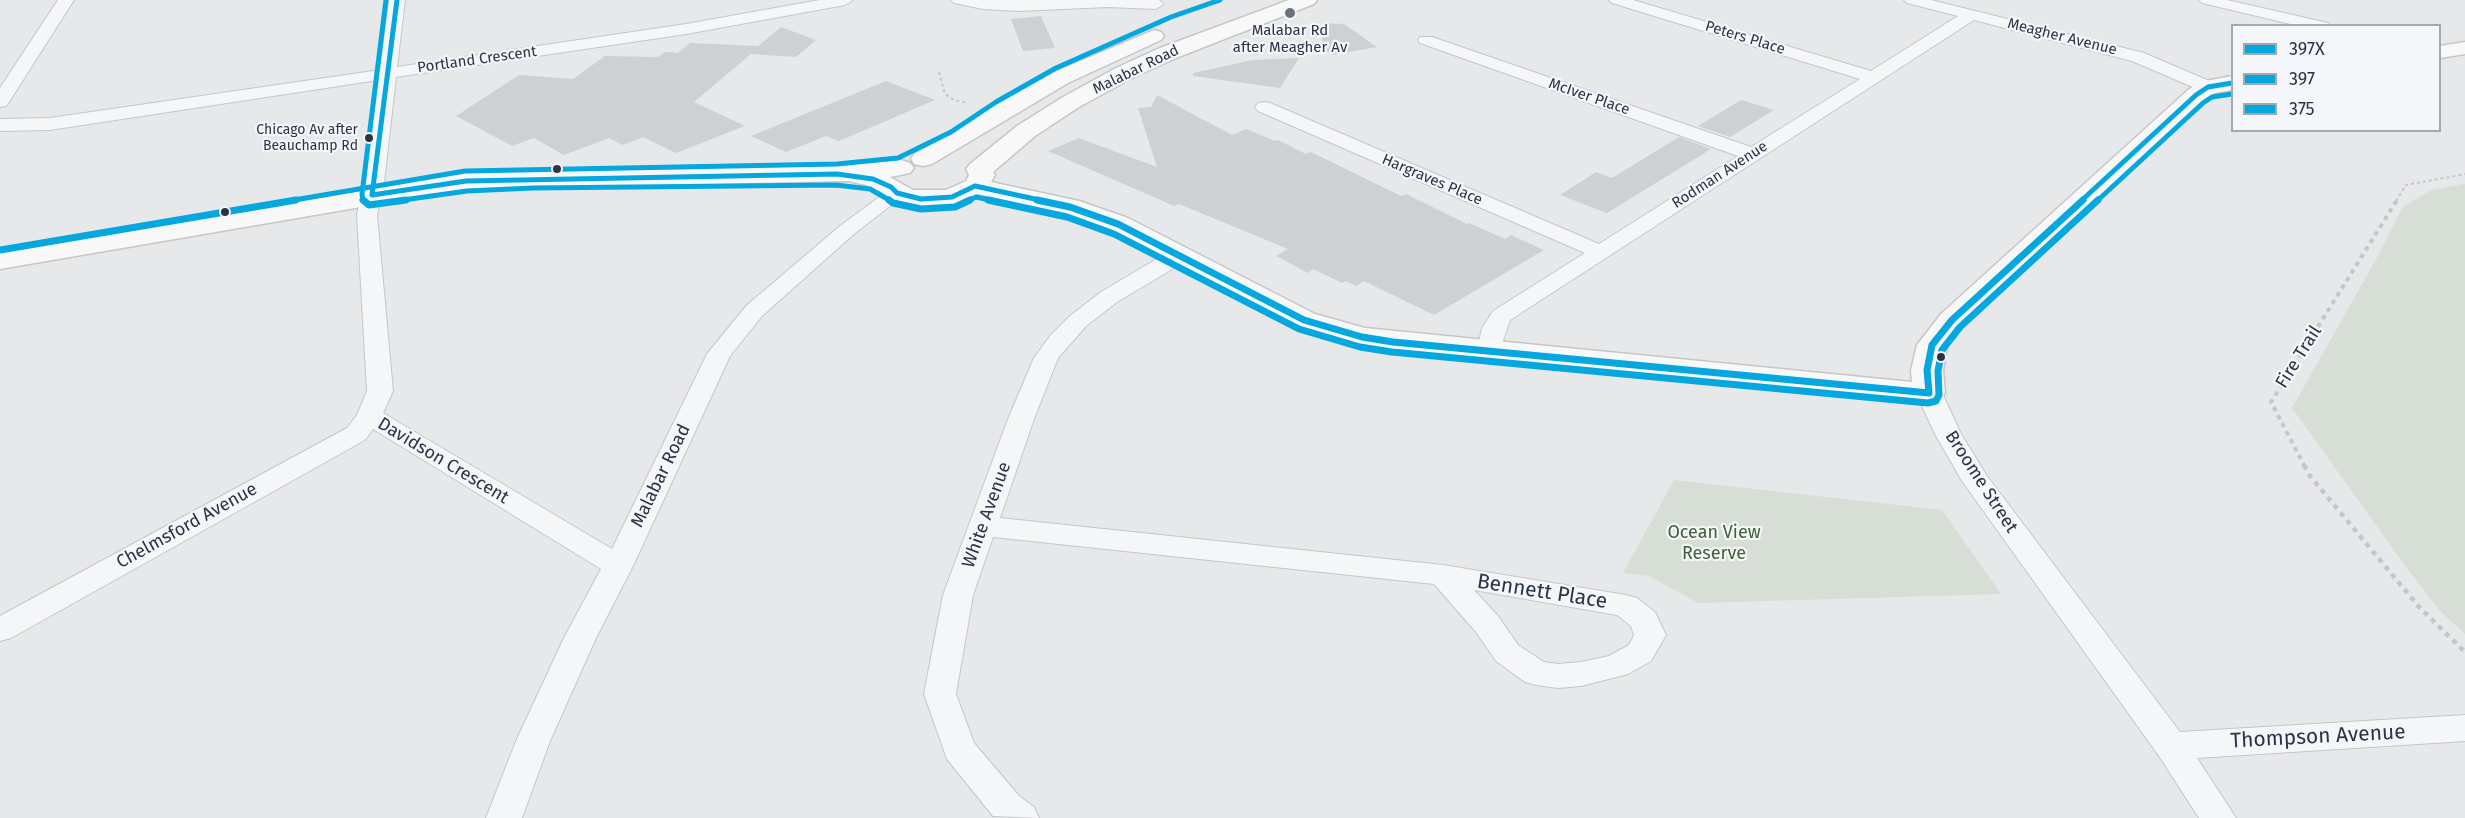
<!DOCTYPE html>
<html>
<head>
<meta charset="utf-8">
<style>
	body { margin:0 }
	#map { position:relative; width:2465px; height:818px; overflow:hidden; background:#e6e8ea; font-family:"Fira Sans",sans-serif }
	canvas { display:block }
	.legend { position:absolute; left:2231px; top:24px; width:210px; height:108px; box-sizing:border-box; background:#f4f6f9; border:2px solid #a4a8b1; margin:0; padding:8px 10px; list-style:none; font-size:18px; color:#2b3445 }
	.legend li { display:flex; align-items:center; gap:12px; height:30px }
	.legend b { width:30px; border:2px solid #a4a8b1 }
</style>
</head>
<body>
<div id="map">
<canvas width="2465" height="818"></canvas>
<ul class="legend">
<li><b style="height:8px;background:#04a8de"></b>397X</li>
<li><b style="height:8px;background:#04a8de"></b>397</li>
<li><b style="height:8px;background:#04a8de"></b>375</li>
</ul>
</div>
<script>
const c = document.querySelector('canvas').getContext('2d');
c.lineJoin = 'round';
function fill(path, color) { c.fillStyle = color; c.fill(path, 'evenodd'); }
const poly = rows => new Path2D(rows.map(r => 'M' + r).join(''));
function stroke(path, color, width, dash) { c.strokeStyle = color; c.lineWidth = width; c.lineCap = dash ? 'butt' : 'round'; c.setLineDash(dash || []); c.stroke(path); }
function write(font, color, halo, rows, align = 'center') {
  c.font = font + ' "Fira Sans",sans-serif'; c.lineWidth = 4.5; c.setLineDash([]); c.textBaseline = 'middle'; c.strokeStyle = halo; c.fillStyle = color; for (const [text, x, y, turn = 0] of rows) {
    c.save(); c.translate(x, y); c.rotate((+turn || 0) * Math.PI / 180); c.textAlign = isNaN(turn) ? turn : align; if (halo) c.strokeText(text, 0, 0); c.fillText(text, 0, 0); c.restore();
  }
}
const green = poly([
	[2465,184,2465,634,2440,611,2401,560,2292,408,2374,263,2403,207,2431,190],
	[1674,480,1942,510,2001,594,1698,603,1649,576,1623,573]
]);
const building = poly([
	[1041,16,1055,48,1023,51,1011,19],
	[1323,23,1344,24,1377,47,1332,55,1322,48],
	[781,27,816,40,796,57,751,54,694,102,745,126,676,153,643,137,623,145,609,138,564,155,534,138,512,146,456,116,519,75,573,79,605,56,658,57,665,52,678,53,690,43,758,46],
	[1299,58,1280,88,1193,76,1193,73,1253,60],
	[886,81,935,100,839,141,826,136,786,152,751,136],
	[1157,95,1232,135,1246,129,1275,141,1278,140,1306,154,1311,152,1401,196,1406,194,1467,224,1469,223,1505,239,1511,235,1544,250,1434,315,1364,281,1356,286,1346,281,1342,283,1313,269,1308,273,1276,256,1288,249,1179,204,1174,206,1048,151,1079,138,1157,167,1138,108,1151,107],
	[1741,100,1774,110,1730,137,1698,126],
	[1679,137,1711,149,1607,213,1560,195,1596,172,1612,178]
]);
const pathFar2 = poly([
	[939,72,945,94,954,100,967,103],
	[2396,201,2406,185,2465,174]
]);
const pathFar1 = poly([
	[2305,467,2271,402,2397,200]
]);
const path = poly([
	[2304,465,2310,476,2420,608,2465,652]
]);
const street = poly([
	[58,0,74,0,9,102,6,106,0,107,0,88,58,0],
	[389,0,405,0,397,67,686,24,820,0,853,0,845,5,686,34,396,77,384,183,377,215,393,391,383,413,612,549,707,354,746,306,840,226,890,189,897,187,904,189,907,193,854,234,762,316,730,356,633,566,596,638,550,741,522,818,486,818,516,741,564,638,601,569,373,429,365,440,11,638,0,641,0,616,347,428,357,415,367,391,357,215,364,183,378,80,50,130,0,131,0,119,50,118,380,70,389,0],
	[951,0,1159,0,1164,4,1156,9,1108,7,1019,11,983,9,954,3,951,0],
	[1609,0,1633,0,1871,71,1958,16,1907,3,1904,0,1931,0,2144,53,2214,83,2217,87,2214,91,2208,92,2202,91,2132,61,1974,20,1510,320,1498,356,1489,358,1480,356,1477,351,1482,328,1493,311,1585,253,1258,111,1255,107,1258,103,1264,102,1270,103,1599,244,1738,156,1420,43,1418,40,1420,37,1432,37,1751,147,1860,79,1612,3,1609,0],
	[2199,0,2227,0,2328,23,2330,26,2299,26,2202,3,2199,0],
	[1178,249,1186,251,1189,256,1186,261,1117,302,1086,326,1058,358,1034,419,1000,518,1443,565,1626,595,1637,598,1655,612,1666,635,1651,661,1628,674,1581,686,1558,688,1536,685,1525,682,1496,661,1476,632,1434,584,993,537,973,595,956,694,974,743,1019,796,1034,807,1039,818,993,816,947,759,924,694,943,595,1008,419,1034,358,1050,336,1070,316,1101,292,1170,251,1178,249],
	[1474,590,1617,615,1631,626,1634,635,1629,645,1609,656,1581,662,1558,664,1544,662,1518,645,1498,616,1474,590],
	[1929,385,1938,388,1942,393,1961,434,1987,476,2180,732,2465,715,2465,741,2197,758,2236,818,2199,818,2159,756,1962,481,1935,434,1916,393,1920,388,1929,385]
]);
const secondary = poly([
	[1289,0,1317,0,1314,4,1176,58,1132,78,1079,107,1035,136,993,172,995,175,991,182,1079,201,1128,218,1315,314,1365,328,1912,382,1911,370,1917,345,1941,314,2188,90,2200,82,2232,76,2232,90,2215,93,2204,100,1963,326,1947,346,1943,370,1945,393,1940,400,1929,403,1393,351,1362,346,1293,326,1108,230,1062,213,978,194,952,205,937,207,908,205,866,185,848,181,466,189,0,269,0,253,466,173,837,166,901,160,910,163,914,168,910,173,890,177,913,190,946,190,966,181,969,175,966,169,970,164,1017,126,1063,97,1116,68,1160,48,1289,0],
	[1154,30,1161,32,1164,36,1161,40,1068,83,932,164,923,166,914,164,911,159,914,154,949,135,993,106,1052,73,1154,30],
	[2465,42,2465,54,2440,58,2440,46,2465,42]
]);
const bus1Far1 = poly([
	[397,0,372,195,466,181,837,174,873,179,891,187,897,193,921,199,952,197,975,186,1044,201],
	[2081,201,2196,95,2208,87,2232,83]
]);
const bus1 = poly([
	[1037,200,1070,207,1118,224,1304,320,1362,337,1393,342,1929,393,1927,370,1932,345,1952,320,2083,200]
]);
const bus2Far1 = poly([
	[363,201,362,194,386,0],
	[396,201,467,191,533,188,836,185,870,189,891,201],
	[967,201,976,197,995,201],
	[2097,201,2203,103,2212,97,2232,94]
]);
const bus2 = poly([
	[363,200,369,205,406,200],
	[889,200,893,203,921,209,955,207,970,200],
	[988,200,1067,217,1114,234,1299,329,1360,347,1392,352,1928,403,1936,401,1939,395,1938,371,1942,350,1960,327,2098,200]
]);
const bus3Far1 = poly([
	[288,201,465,171,837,164,898,158,951,132,996,102,1056,68,1171,17,1220,0]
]);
const bus3 = poly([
	[0,250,296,200]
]);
const markers = [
	[1290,13,6,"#6c737f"],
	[369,138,5,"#2b3445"],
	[557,169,5,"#2b3445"],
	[225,212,5,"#2b3445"],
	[1941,357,5,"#2b3445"]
];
const farBusnames = [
	["Chicago Av after",358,130],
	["Beauchamp Rd",358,146]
];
const farPoinames = [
	["Malabar Rd",1290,31],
	["after Meagher Av",1290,48]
];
const farStreetnames = [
	["Meagher Avenue",2062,37,14],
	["Peters Place",1745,38,17],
	["Portland Crescent",477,60,-8],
	["Malabar Road",1136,70,-26],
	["McIver Place",1589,97,19],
	["Rodman Avenue",1720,175,-33],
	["Hargraves Place",1432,180,23]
];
const streetNames = [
	["Fire Trail",2299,357,-58],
	["Davidson Crescent",443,461,31],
	["Malabar Road",661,476,-64],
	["Broome Street",1981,482,57],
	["White Avenue",987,515,-70],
	["Chelmsford Avenue",187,526,-29]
];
const parkNames = [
	["Ocean View",1714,533],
	["Reserve",1714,554]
];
const nearStreetnames = [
	["Bennett Place",1542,592,9],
	["Thompson Avenue",2318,737,-3]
];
fill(green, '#d6ded6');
fill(building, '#ced0d3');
stroke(street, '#c4c6c8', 2);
stroke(secondary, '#c4c6c8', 3);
stroke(pathFar2, '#c5c6ca', 2, [3, 3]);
stroke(pathFar1, '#c5c6ca', 4, [4.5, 4.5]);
stroke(path, '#c5c6ca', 4.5, [5, 5]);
fill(street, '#f5f6f7');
fill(secondary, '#f8f8f8');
stroke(bus1Far1, '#04a8de', 5);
stroke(bus1, '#04a8de', 7);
stroke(bus2Far1, '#04a8de', 5);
stroke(bus2, '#04a8de', 7);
stroke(bus3Far1, '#04a8de', 5);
stroke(bus3, '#04a8de', 7);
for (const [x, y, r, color] of markers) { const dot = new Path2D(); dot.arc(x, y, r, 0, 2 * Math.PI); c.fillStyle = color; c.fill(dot); stroke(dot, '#f4f6f9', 2); }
write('14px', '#2b3445', '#f4f6f9', farBusnames, 'right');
write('15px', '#2b3445', '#f4f6f9', farPoinames);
write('15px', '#2b3445', '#f4f6f9', farStreetnames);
write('18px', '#2b3445', '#f4f6f9', streetNames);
write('18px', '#3f6138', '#f4f6f9', parkNames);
write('21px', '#2b3445', '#f4f6f9', nearStreetnames);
</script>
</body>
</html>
